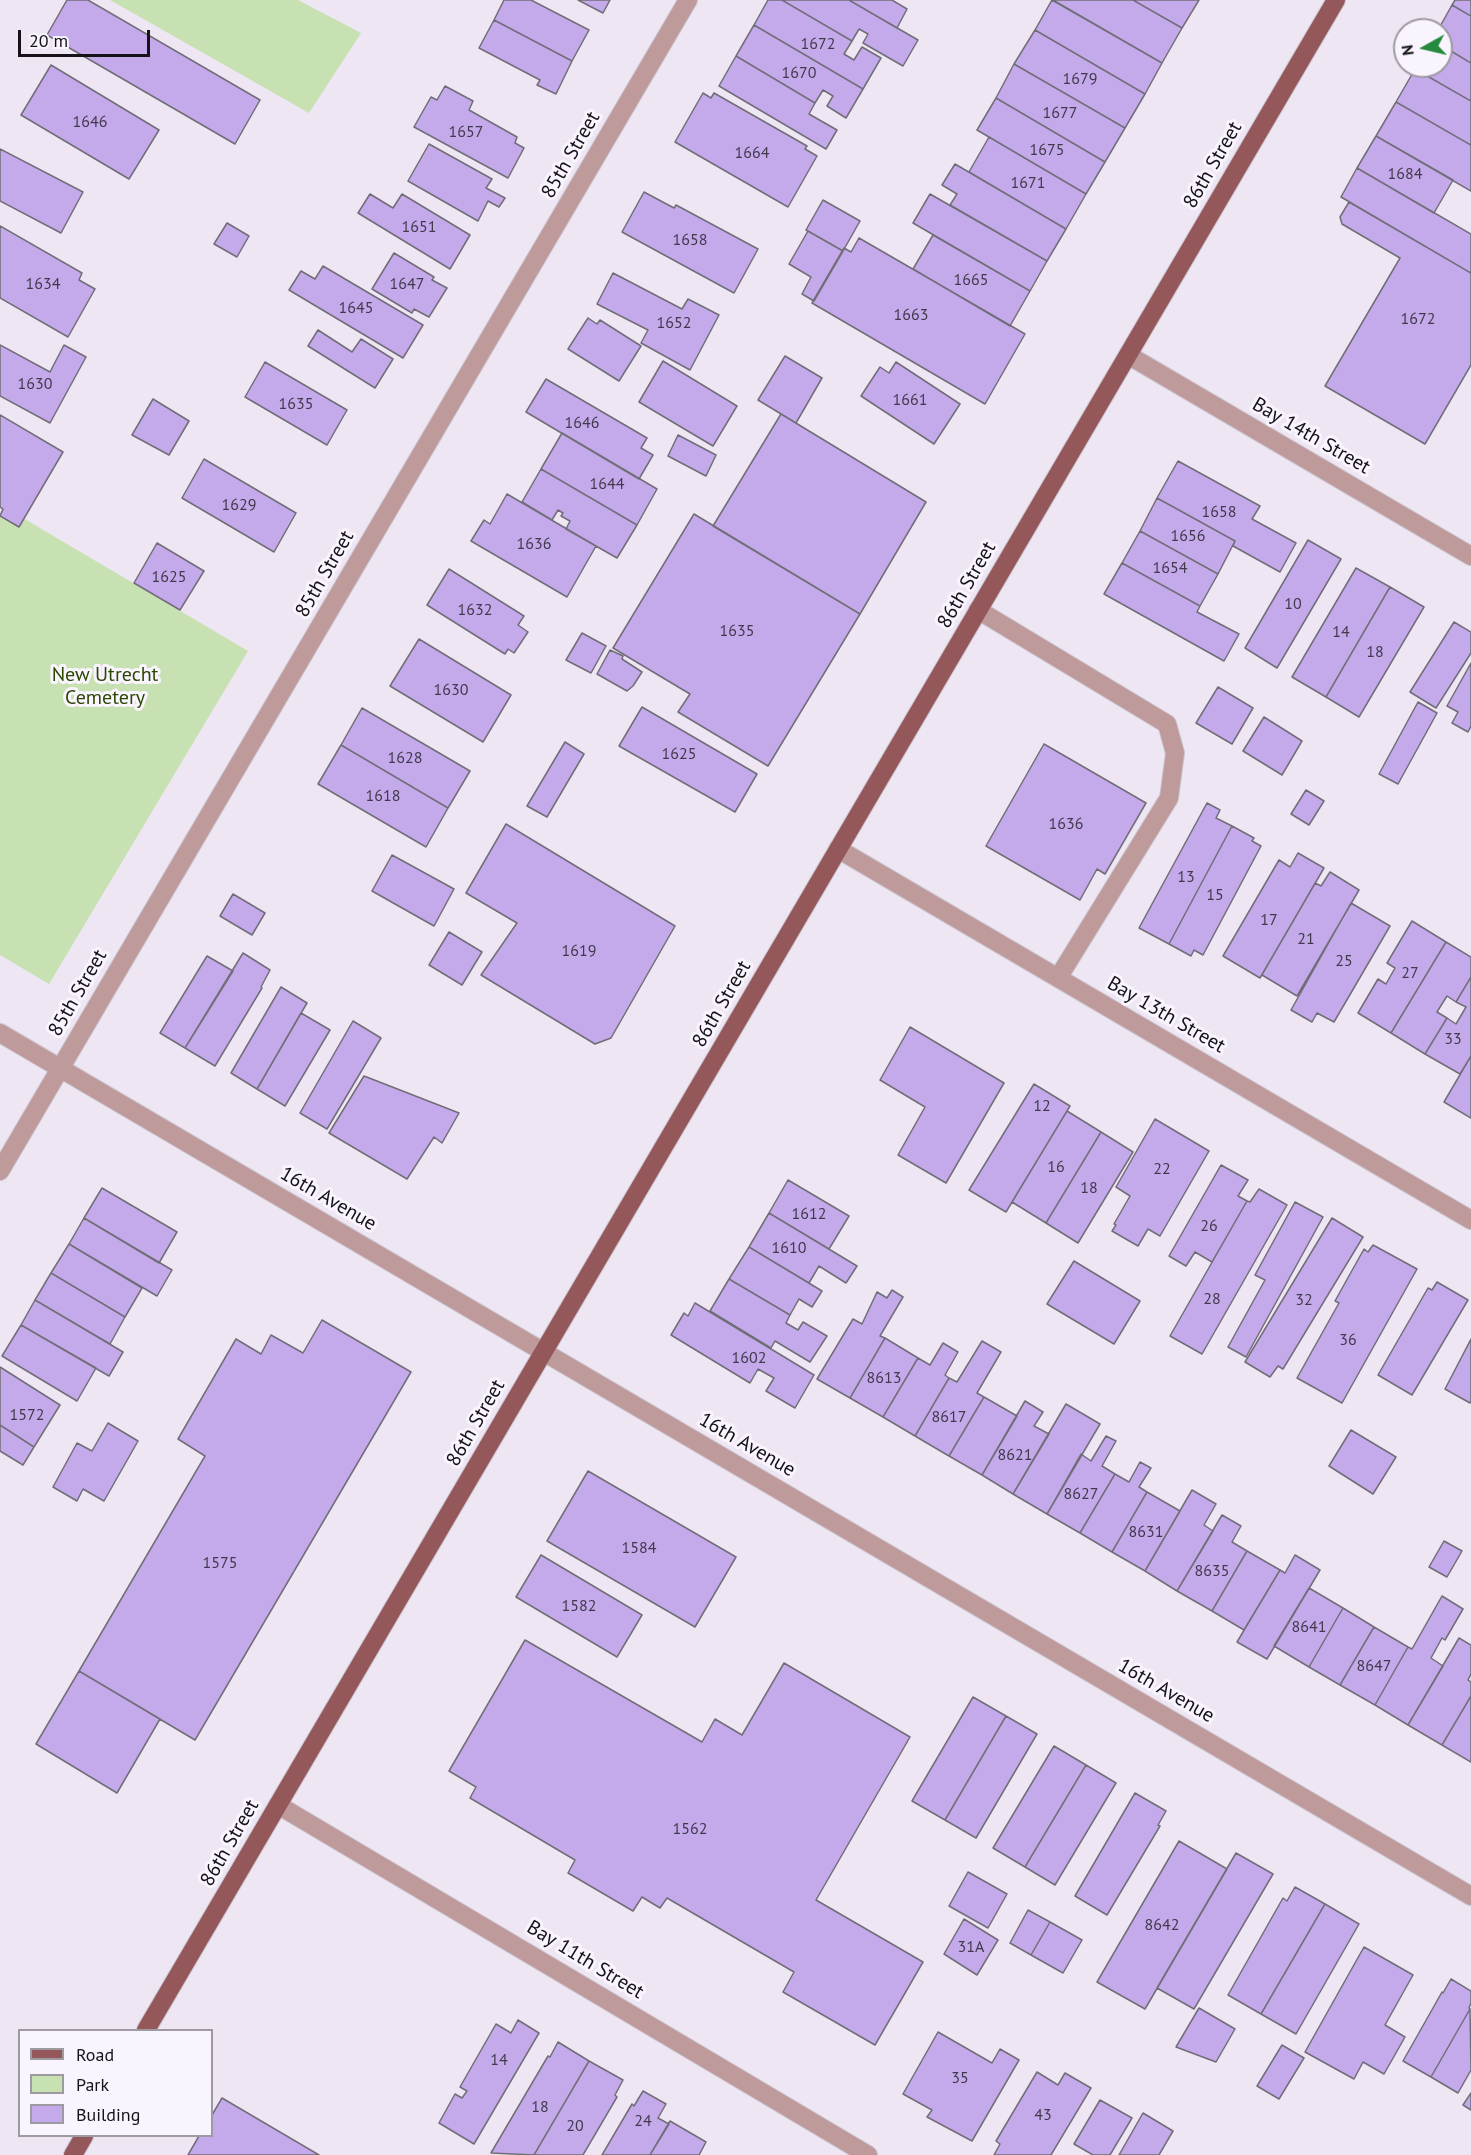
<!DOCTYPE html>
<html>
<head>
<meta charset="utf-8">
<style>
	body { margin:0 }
	#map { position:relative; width:1471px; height:2155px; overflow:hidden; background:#eee6f3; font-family:"PT Sans",sans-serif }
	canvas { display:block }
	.legend { position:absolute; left:18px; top:2029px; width:195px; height:108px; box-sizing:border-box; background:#faf4fe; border:2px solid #9e9aa2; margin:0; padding:8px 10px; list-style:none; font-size:18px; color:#151317 }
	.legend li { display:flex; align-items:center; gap:12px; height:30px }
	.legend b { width:30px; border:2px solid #9e9aa2 }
	.north { position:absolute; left:1393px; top:18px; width:60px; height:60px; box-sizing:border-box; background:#faf4fe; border:2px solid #9e9aa2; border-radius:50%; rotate:262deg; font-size:16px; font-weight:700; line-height:24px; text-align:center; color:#151317 }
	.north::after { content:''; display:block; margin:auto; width:21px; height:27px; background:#258a3f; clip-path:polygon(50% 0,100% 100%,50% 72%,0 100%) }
	.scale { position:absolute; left:18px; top:30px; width:132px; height:27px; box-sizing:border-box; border:3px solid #151317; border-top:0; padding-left:8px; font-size:18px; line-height:21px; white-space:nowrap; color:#151317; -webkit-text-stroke:4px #faf4fe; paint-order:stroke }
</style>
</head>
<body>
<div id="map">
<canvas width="1471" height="2155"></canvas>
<ul class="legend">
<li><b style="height:8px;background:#94585b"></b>Road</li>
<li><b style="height:16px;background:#c7e1b2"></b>Park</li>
<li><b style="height:16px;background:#c4aaeb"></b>Building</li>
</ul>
<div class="north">N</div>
<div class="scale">20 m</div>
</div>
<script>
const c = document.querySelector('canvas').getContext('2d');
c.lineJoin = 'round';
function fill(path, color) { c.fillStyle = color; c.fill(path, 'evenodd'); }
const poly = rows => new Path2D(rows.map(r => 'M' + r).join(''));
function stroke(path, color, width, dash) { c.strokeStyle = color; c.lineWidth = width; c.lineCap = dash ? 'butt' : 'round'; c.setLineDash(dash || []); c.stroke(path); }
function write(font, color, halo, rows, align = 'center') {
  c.font = font + ' "PT Sans",sans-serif'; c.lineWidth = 6; c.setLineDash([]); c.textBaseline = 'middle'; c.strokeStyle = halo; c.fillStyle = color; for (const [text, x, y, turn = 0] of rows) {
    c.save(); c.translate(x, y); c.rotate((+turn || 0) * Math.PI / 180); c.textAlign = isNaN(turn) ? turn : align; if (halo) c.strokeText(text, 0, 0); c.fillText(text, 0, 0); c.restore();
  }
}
const green = poly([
	[110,0,298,0,361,33,309,113],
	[0,516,18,527,23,518,248,651,49,984,0,955]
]);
const building = poly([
	[67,0,88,0,260,100,235,144,47,35,67,0],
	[504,0,531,0,589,30,572,61,494,20,504,0],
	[578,0,610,0,603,13,578,0],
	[768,0,782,0,852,41,844,54,854,60,862,47,881,58,863,89,754,25,768,0],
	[782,0,849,0,918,40,903,66,863,43,868,34,859,29,852,41,782,0],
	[849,0,892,0,907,9,897,28,849,0],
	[1052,0,1162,63,1145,94,1035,30,1052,0],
	[1053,0,1133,0,1182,28,1162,63,1053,0],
	[1133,0,1199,0,1182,28,1133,0],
	[1455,0,1471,0,1471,16,1452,5,1455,0],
	[1452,5,1471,16,1471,63,1441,45,1441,30,1438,30,1452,5],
	[494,20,572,61,556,94,537,85,540,80,479,48,494,20],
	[754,25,863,89,846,118,827,106,833,96,823,90,815,103,736,56,754,25],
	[1035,30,1145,94,1125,128,1014,64,1035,30],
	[1441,45,1471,63,1471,101,1415,69,1417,66,1441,66,1441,45],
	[736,56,815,103,809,114,837,130,826,149,719,86,736,56],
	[1014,64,1125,128,1105,162,996,98,1014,64],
	[51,65,159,130,129,179,21,115,51,65],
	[1415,69,1471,101,1471,145,1396,102,1415,69],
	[445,86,473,101,469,110,517,137,515,143,524,148,508,178,414,127,431,97,437,100,445,86],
	[703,93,711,98,714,93,807,146,805,149,817,156,788,207,675,142,703,93],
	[996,98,1105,162,1086,194,977,130,996,98],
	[1396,102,1471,145,1471,191,1376,136,1396,102],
	[1376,136,1453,180,1434,213,1357,168,1376,136],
	[989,137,1086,194,1066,229,969,172,989,137],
	[429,144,492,179,486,188,505,198,499,207,488,201,478,221,408,181,429,144],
	[0,149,83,192,61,233,0,201,0,149],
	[955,164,1066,229,1047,261,950,205,957,194,942,185,955,164],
	[1357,168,1471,234,1471,273,1341,197,1357,168],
	[644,192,674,208,676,205,758,249,734,293,622,232,644,192],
	[370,194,393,208,402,194,470,235,450,269,358,213,370,194],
	[930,194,1047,261,1030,291,913,223,930,194],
	[823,200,860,221,843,251,806,230,823,200],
	[1349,202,1471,273,1471,365,1425,444,1325,386,1400,258,1342,224,1340,217,1349,202],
	[227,223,249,236,237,257,214,244,227,223],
	[0,226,82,273,79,280,95,289,68,337,0,298,0,226],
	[808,231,843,251,814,301,802,294,811,277,789,264,808,231],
	[933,235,1030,291,1010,326,913,269,933,235],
	[859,238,1025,334,985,404,812,303,844,248,851,252,859,238],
	[394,253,434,277,432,280,447,288,429,317,414,309,412,313,372,289,394,253],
	[323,266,423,325,403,358,289,290,301,271,315,279,323,266],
	[613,273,682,309,688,299,719,315,690,370,641,343,648,330,597,304,613,273],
	[588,318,597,324,600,320,641,346,619,381,568,349,588,318],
	[318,330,352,352,361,339,393,359,375,388,308,346,318,330],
	[0,345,50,372,64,345,86,357,50,423,0,396,0,345],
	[785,356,822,378,796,423,758,400,785,356],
	[663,361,737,406,713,446,639,402,663,361],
	[265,362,347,410,327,445,245,397,265,362],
	[896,362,960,404,934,444,861,396,880,367,889,373,896,362],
	[546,379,647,438,641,448,653,455,639,479,526,412,546,379],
	[153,399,189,421,169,455,132,435,153,399],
	[781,414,926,502,860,614,713,526,781,414],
	[0,415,63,452,19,527,0,516,3,509,0,507,0,415],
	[562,433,657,489,637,525,541,469,562,433],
	[678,435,716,455,706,476,668,456,678,435],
	[204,459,296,513,274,552,182,498,204,459],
	[1178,461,1260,506,1252,519,1296,543,1280,572,1233,546,1235,541,1157,498,1178,461],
	[541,469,637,525,617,558,566,529,570,521,561,516,563,513,558,510,552,520,522,502,541,469],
	[507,494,596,546,567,597,471,541,484,520,490,524,507,494],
	[1157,498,1235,541,1218,574,1140,531,1157,498],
	[694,514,860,614,768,766,678,712,690,694,613,648,694,514],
	[1140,531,1218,574,1200,606,1122,563,1140,531],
	[1308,540,1341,559,1277,668,1245,648,1308,540],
	[157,543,204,571,180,610,134,583,157,543],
	[1122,563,1200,606,1197,612,1239,634,1224,661,1104,594,1122,563],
	[1356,568,1390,587,1326,697,1292,677,1356,568],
	[449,569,524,616,518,625,528,632,514,653,508,649,505,654,427,605,449,569],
	[1390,587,1424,607,1359,717,1326,697,1390,587],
	[1454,622,1471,632,1471,653,1436,708,1410,692,1454,622],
	[582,633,606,646,591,673,566,660,582,633],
	[419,639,511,695,483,742,390,686,419,639],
	[610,650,623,656,622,659,642,672,633,686,627,691,597,674,610,650],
	[1471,663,1471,726,1468,732,1452,723,1458,712,1447,706,1471,663],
	[1218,687,1253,708,1232,744,1196,723,1218,687],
	[1418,702,1437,713,1398,784,1379,774,1418,702],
	[642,707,757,774,735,812,619,746,642,707],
	[362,708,470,771,448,808,341,745,362,708],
	[1264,717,1302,741,1282,775,1243,751,1264,717],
	[565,742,584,754,547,817,527,806,565,742],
	[1044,744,1146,803,1105,874,1097,869,1080,900,986,846,1044,744],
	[341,745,448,808,426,847,318,784,341,745],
	[1306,790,1324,801,1309,825,1291,814,1306,790],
	[1207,803,1220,810,1216,818,1232,826,1169,944,1139,928,1207,803],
	[506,824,675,926,611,1038,595,1044,481,975,517,923,466,893,506,824],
	[1232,826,1254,838,1252,841,1261,846,1203,955,1194,950,1191,956,1169,944,1232,826],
	[1298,853,1324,868,1260,978,1223,956,1279,860,1290,867,1298,853],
	[392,855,454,889,434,926,372,891,392,855],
	[1330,872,1359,890,1297,996,1262,975,1315,883,1321,886,1330,872],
	[233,894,265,913,252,935,220,916,233,894],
	[1351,903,1390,926,1334,1022,1317,1013,1312,1022,1291,1010,1351,903],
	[1412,921,1446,942,1391,1033,1358,1013,1378,979,1386,984,1395,968,1387,963,1412,921],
	[449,932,482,952,462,985,429,965,449,932],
	[1446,942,1471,957,1471,977,1456,1002,1447,996,1437,1012,1447,1018,1425,1054,1391,1033,1446,942],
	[243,953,270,970,261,987,262,988,215,1066,185,1048,243,953],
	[207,956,233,971,185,1048,160,1033,207,956],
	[1471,977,1471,1056,1460,1074,1425,1054,1447,1018,1456,1024,1466,1007,1456,1002,1471,977],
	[281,987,307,1003,257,1089,231,1073,281,987],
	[301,1013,330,1030,285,1106,257,1089,301,1013],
	[353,1021,381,1038,327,1129,300,1113,353,1021],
	[910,1027,1004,1083,946,1183,898,1155,925,1107,880,1080,910,1027],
	[1471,1056,1471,1118,1444,1102,1471,1056],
	[364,1076,459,1113,442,1143,434,1137,407,1179,329,1133,364,1076],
	[1034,1084,1070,1106,1006,1212,969,1190,1034,1084],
	[1067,1111,1101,1132,1046,1223,1012,1202,1067,1111],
	[1155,1119,1209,1151,1160,1236,1148,1229,1138,1246,1112,1231,1116,1225,1114,1224,1130,1196,1116,1187,1155,1119],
	[1101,1132,1133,1152,1078,1243,1046,1223,1101,1132],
	[1221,1165,1248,1180,1238,1196,1247,1201,1212,1262,1195,1252,1186,1266,1169,1256,1221,1165],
	[788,1180,849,1216,829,1249,769,1213,788,1180],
	[102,1188,177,1232,159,1263,84,1218,102,1188],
	[1259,1189,1287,1205,1202,1354,1170,1336,1247,1201,1250,1202,1259,1189],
	[1295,1202,1323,1217,1246,1357,1228,1347,1265,1280,1255,1275,1295,1202],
	[769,1213,857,1266,846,1283,819,1266,809,1283,749,1247,769,1213],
	[84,1218,172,1270,157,1296,69,1244,84,1218],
	[1332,1218,1363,1237,1283,1369,1278,1366,1270,1377,1245,1362,1332,1218],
	[69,1244,142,1288,125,1317,51,1273,69,1244],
	[1373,1245,1417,1269,1342,1403,1297,1378,1339,1303,1335,1301,1364,1249,1368,1252,1373,1245],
	[749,1247,822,1291,812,1307,799,1299,790,1315,729,1279,749,1247],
	[1074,1261,1140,1301,1114,1344,1047,1304,1074,1261],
	[51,1273,125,1317,110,1344,35,1300,51,1273],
	[729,1279,790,1315,786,1323,798,1330,803,1322,827,1336,810,1362,775,1341,771,1348,710,1311,729,1279],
	[1437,1282,1468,1300,1412,1395,1378,1375,1428,1288,1432,1290,1437,1282],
	[892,1290,903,1297,880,1336,885,1338,850,1398,817,1379,853,1319,862,1324,877,1292,887,1298,892,1290],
	[35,1300,123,1352,109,1376,21,1325,35,1300],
	[695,1303,814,1375,795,1408,766,1391,774,1378,758,1369,750,1383,671,1335,684,1313,688,1316,695,1303],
	[322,1320,411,1372,195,1740,79,1671,205,1456,178,1439,236,1339,261,1354,271,1335,303,1353,322,1320],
	[21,1325,96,1368,77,1401,2,1356,21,1325],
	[885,1338,918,1358,883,1417,850,1398,885,1338],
	[1471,1339,1471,1401,1470,1403,1445,1389,1471,1339],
	[982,1341,1001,1352,977,1393,984,1397,949,1456,915,1436,949,1378,957,1382,982,1341],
	[943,1343,958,1352,945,1375,949,1378,915,1436,883,1417,918,1358,930,1365,943,1343],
	[0,1367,60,1405,34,1447,0,1425,0,1367],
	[984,1397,1017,1416,982,1475,949,1456,984,1397],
	[1025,1401,1043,1412,1034,1426,1049,1434,1013,1494,982,1475,1025,1401],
	[1066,1404,1100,1424,1047,1514,1013,1494,1066,1404],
	[108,1423,138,1441,104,1501,83,1489,77,1501,53,1487,77,1443,92,1451,108,1423],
	[0,1425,34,1447,23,1465,0,1451,0,1425],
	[1351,1430,1396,1457,1373,1494,1329,1466,1351,1430],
	[1106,1436,1116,1441,1102,1466,1115,1474,1080,1533,1047,1514,1081,1454,1091,1461,1106,1436],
	[1140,1462,1151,1468,1139,1487,1147,1492,1112,1552,1080,1533,1115,1474,1129,1482,1140,1462],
	[588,1471,736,1557,695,1627,547,1541,588,1471],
	[1192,1490,1216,1504,1204,1525,1213,1531,1177,1591,1145,1571,1192,1490],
	[1147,1492,1180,1511,1145,1571,1112,1552,1147,1492],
	[1222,1515,1241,1526,1232,1542,1247,1551,1212,1611,1177,1591,1222,1515],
	[1444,1541,1462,1551,1447,1577,1429,1567,1444,1541],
	[1247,1551,1280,1570,1244,1630,1212,1611,1247,1551],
	[541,1555,642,1615,617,1657,516,1597,541,1555],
	[1295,1555,1320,1570,1267,1659,1237,1642,1280,1570,1285,1573,1295,1555],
	[1309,1588,1343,1608,1309,1667,1274,1646,1309,1588],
	[1442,1596,1463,1609,1445,1640,1442,1638,1431,1658,1443,1666,1408,1725,1375,1705,1408,1647,1412,1649,1442,1596],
	[1343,1608,1374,1627,1340,1685,1309,1667,1343,1608],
	[1374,1627,1408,1647,1375,1705,1340,1685,1374,1627],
	[1459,1638,1471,1645,1471,1674,1468,1680,1471,1682,1471,1696,1442,1745,1408,1725,1459,1638],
	[525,1640,702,1742,715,1719,742,1735,784,1663,910,1737,816,1900,923,1962,875,2045,783,1992,794,1972,667,1898,660,1908,642,1897,633,1911,568,1873,575,1860,470,1798,476,1787,449,1771,525,1640],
	[79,1671,160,1719,117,1793,36,1744,79,1671],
	[1471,1696,1471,1762,1442,1745,1471,1696],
	[973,1697,1006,1716,945,1820,912,1801,973,1697],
	[1006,1716,1037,1734,976,1838,945,1820,1006,1716],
	[1054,1746,1086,1765,1025,1867,993,1848,1054,1746],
	[1086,1765,1116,1783,1055,1885,1025,1867,1086,1765],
	[1135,1793,1166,1811,1158,1825,1160,1826,1107,1915,1075,1896,1135,1793],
	[1179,1841,1227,1869,1145,2009,1097,1982,1179,1841],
	[1236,1853,1273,1874,1194,2009,1157,1988,1236,1853],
	[968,1872,1007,1894,988,1928,949,1906,968,1872],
	[1295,1887,1325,1904,1261,2014,1228,1995,1283,1898,1287,1901,1295,1887],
	[1325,1904,1359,1924,1296,2034,1261,2014,1325,1904],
	[1028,1910,1050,1922,1031,1955,1010,1943,1028,1910],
	[964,1919,998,1940,977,1975,944,1954,964,1919],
	[1050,1922,1082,1940,1063,1973,1031,1955,1050,1922],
	[1364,1947,1413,1975,1385,2025,1405,2037,1384,2074,1363,2062,1354,2079,1305,2052,1364,1947],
	[1451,1979,1471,1991,1471,2003,1469,2008,1470,2009,1431,2077,1403,2061,1442,1992,1443,1993,1451,1979],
	[1199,2008,1235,2029,1216,2062,1176,2047,1199,2008],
	[1470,2009,1471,2070,1458,2093,1431,2077,1470,2009],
	[518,2020,539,2033,474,2144,439,2123,455,2094,462,2098,467,2091,460,2087,496,2024,511,2033,518,2020],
	[938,2032,992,2063,1000,2049,1019,2060,972,2141,927,2117,932,2110,903,2094,938,2032],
	[558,2042,589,2061,534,2155,491,2153,548,2056,550,2057,558,2042],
	[1282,2045,1304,2058,1279,2099,1257,2086,1282,2045],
	[589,2061,623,2080,615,2095,617,2097,583,2155,534,2155,589,2061],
	[1037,2072,1058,2085,1065,2073,1091,2088,1051,2155,994,2155,1000,2144,996,2141,1037,2072],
	[643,2091,666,2104,658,2118,669,2124,650,2155,602,2155,632,2104,634,2106,643,2091],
	[1471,2093,1471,2110,1463,2105,1471,2093],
	[222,2098,319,2155,188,2155,199,2136,212,2136,212,2115,222,2098],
	[1100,2100,1132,2118,1110,2155,1093,2155,1074,2144,1100,2100],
	[1143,2113,1173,2131,1159,2155,1119,2155,1143,2113],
	[670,2121,706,2142,699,2155,650,2155,670,2121]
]);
const minor = poly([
	[1128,355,1471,556],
	[978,610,1167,724,1175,753,1169,798,1058,978],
	[838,849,1471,1220],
	[0,1033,1471,1896],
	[0,1171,688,0],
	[278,1805,868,2155]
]);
const major = poly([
	[146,2030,1336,0],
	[73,2155,84,2136]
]);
const numberNames = [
	["1672",818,44],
	["1670",799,73],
	["1679",1080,79],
	["1677",1060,113],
	["1646",90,122],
	["1657",466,132],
	["1675",1047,150],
	["1664",752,153],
	["1684",1405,174],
	["1671",1028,183],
	["1651",419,227],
	["1658",690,240],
	["1665",971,280],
	["1634",43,284],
	["1647",407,284],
	["1645",356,308],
	["1663",911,315],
	["1672",1418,319],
	["1652",674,323],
	["1630",35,384],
	["1661",910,400],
	["1635",296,404],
	["1646",582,423],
	["1644",607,484],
	["1629",239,505],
	["1658",1219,512],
	["1656",1188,536],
	["1636",534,544],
	["1654",1170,568],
	["1625",169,577],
	["10",1293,604],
	["1632",475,610],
	["1635",737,631],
	["14",1341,632],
	["18",1375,652],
	["1630",451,690],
	["1625",679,754],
	["1628",405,758],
	["1618",383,796],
	["1636",1066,824],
	["13",1186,877],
	["15",1215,895],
	["17",1269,920],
	["21",1306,939],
	["1619",579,951],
	["25",1344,961],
	["27",1410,973],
	["33",1453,1039],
	["12",1042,1106],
	["16",1056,1167],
	["22",1162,1169],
	["18",1089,1188],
	["1612",809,1214],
	["26",1209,1226],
	["1610",789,1248],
	["28",1212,1299],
	["32",1304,1300],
	["36",1348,1340],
	["1602",749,1358],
	["8613",884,1378],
	["1572",27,1415],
	["8617",949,1417],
	["8621",1015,1455],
	["8627",1081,1494],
	["8631",1146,1532],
	["1584",639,1548],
	["1575",220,1563],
	["8635",1212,1571],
	["1582",579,1606],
	["8641",1309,1627],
	["8647",1374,1666],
	["1562",690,1829],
	["8642",1162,1925],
	["31A",971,1947],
	["14",499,2060],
	["35",960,2078],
	["18",540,2107],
	["43",1043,2115],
	["24",643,2121],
	["20",575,2126]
];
const streetNames = [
	["85th Street",571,155,-60],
	["86th Street",1213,165,-60],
	["Bay 14th Street",1311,436,30],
	["85th Street",325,574,-60],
	["86th Street",967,585,-60],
	["85th Street",78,993,-60],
	["86th Street",722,1004,-60],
	["Bay 13th Street",1166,1015,30],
	["16th Avenue",328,1199,30],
	["86th Street",476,1423,-60],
	["16th Avenue",747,1445,30],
	["16th Avenue",1166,1691,30],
	["86th Street",230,1843,-60],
	["Bay 11th Street",585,1960,31]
];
const parkNames = [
	["New Utrecht",105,675],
	["Cemetery",105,698]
];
fill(green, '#c7e1b2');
fill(building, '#c4aaeb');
stroke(building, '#716d78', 1.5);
stroke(minor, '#cbc4d0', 20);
stroke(major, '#cbc4d0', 20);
stroke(minor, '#be9a9b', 18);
stroke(major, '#94585b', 18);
write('16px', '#41394c', null, numberNames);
write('20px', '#151317', '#faf4fe', streetNames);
write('20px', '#294801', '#faf4fe', parkNames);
</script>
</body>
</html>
